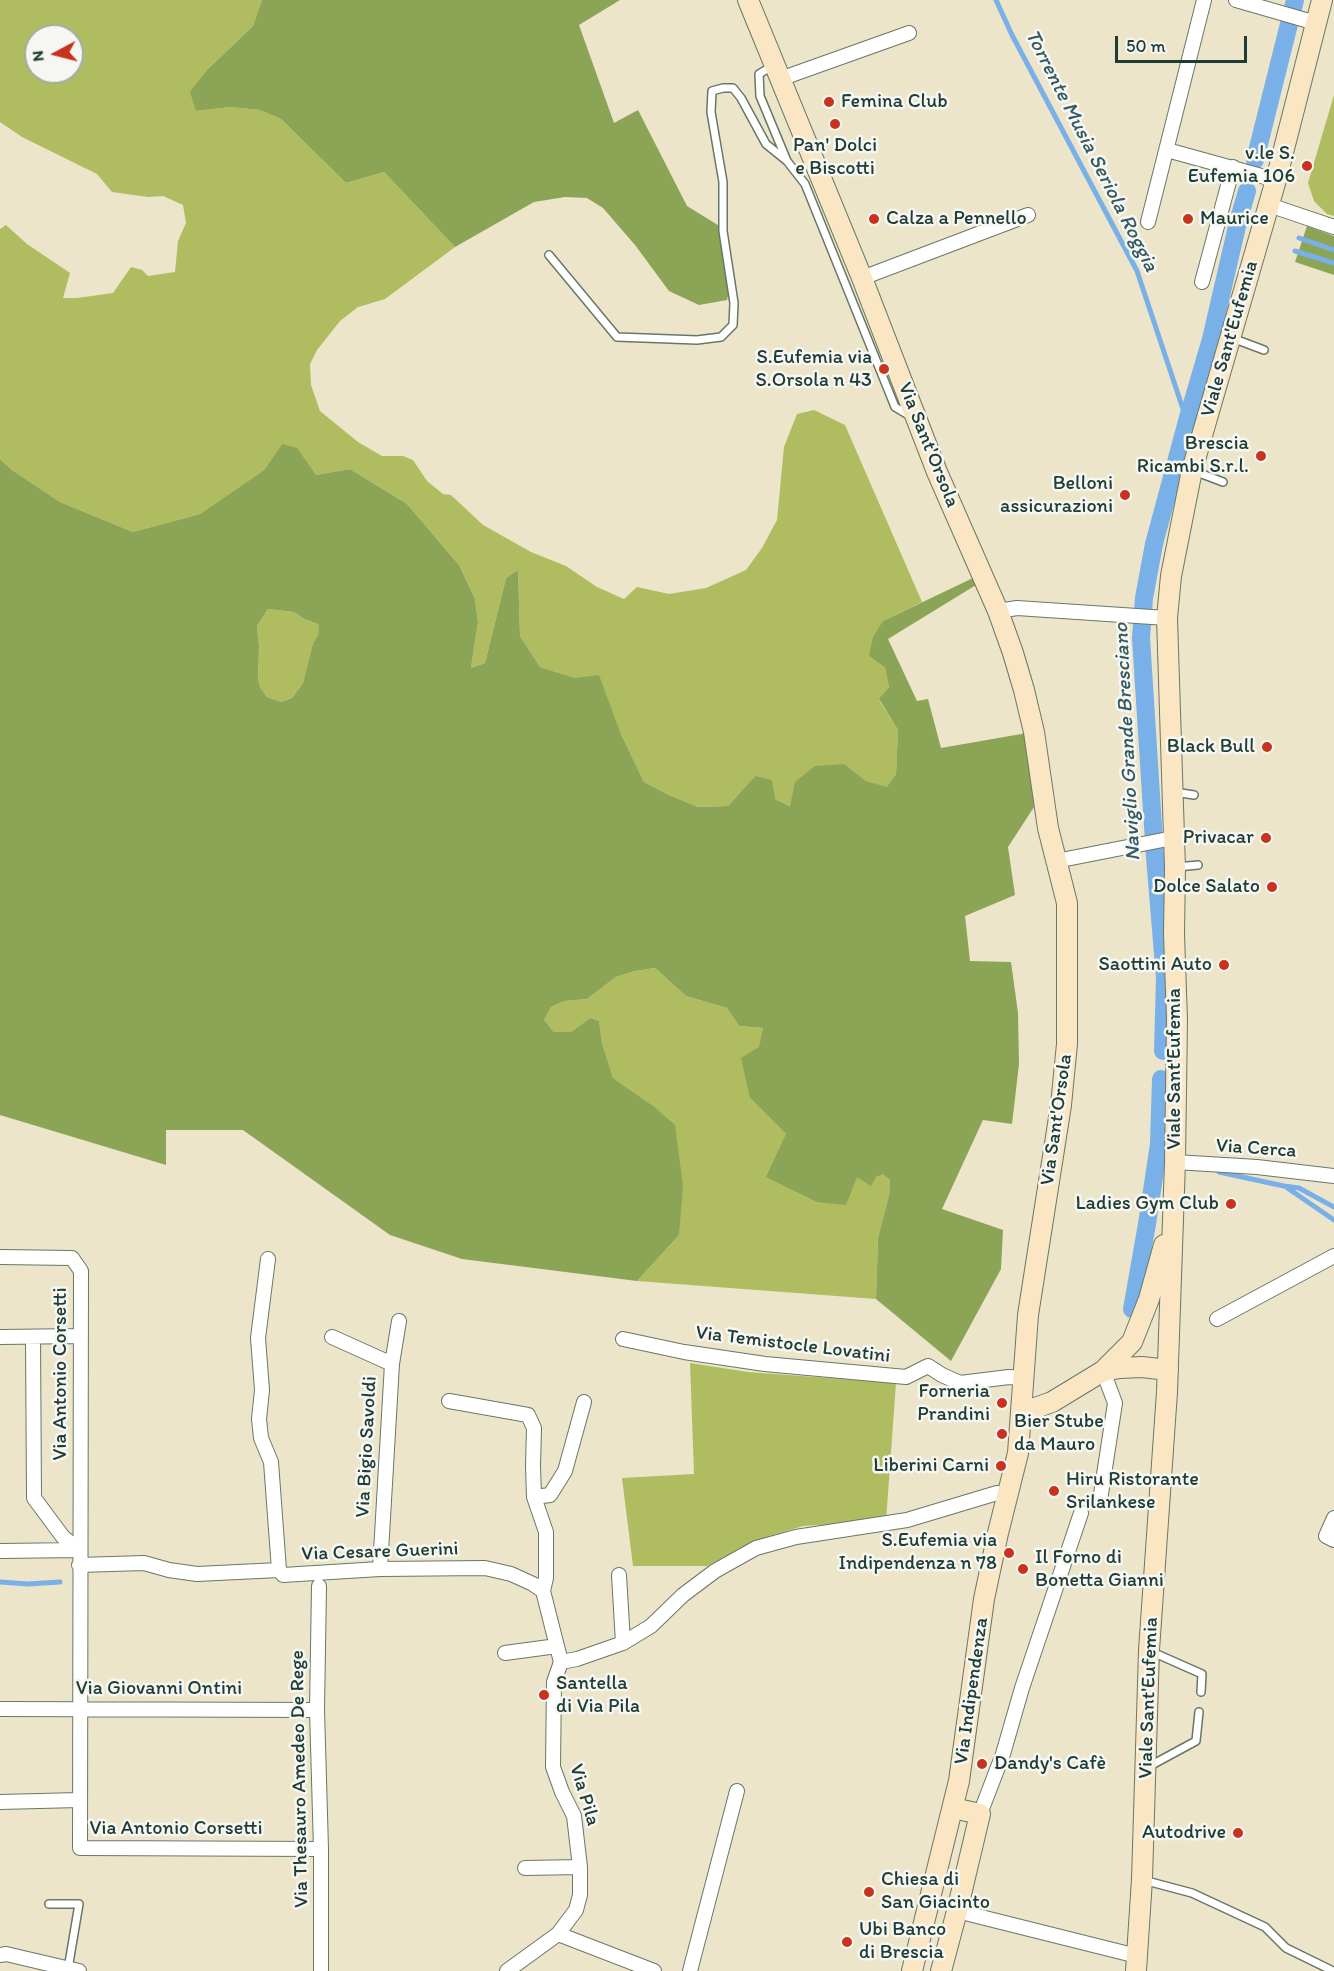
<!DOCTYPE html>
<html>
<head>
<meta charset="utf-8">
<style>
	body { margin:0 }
	#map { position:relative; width:1334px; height:1971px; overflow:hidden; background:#ece5c9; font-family:Itim,sans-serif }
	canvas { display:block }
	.north { position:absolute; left:24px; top:24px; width:60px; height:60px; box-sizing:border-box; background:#f6f6f2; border:2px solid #a0aca6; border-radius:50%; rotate:263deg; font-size:16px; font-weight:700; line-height:24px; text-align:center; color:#1f3d34 }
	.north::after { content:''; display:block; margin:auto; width:21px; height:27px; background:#c8321e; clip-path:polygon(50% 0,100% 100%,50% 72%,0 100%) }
	.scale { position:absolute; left:1115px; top:36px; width:132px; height:27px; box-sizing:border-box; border:3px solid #1f3d34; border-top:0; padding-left:8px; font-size:18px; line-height:21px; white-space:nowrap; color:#1f3d34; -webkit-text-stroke:4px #f6f6f2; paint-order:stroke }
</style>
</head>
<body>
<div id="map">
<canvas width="1334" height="1971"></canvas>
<div class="north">N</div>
<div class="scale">50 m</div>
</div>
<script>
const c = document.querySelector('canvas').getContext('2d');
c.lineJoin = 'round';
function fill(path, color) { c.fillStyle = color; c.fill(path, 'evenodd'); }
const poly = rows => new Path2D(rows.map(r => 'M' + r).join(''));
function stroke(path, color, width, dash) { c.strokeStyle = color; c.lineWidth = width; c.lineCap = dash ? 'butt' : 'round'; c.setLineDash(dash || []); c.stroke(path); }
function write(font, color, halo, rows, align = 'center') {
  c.font = font + ' Itim,sans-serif'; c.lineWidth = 5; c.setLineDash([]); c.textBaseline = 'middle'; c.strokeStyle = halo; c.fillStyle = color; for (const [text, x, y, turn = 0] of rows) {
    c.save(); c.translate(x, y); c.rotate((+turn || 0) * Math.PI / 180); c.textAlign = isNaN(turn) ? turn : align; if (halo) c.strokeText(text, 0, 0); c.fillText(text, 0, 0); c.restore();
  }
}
const green = poly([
	[0,0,262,0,253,26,208,69,196,111,230,107,260,110,281,119,346,183,384,172,455,247,385,299,358,307,340,321,317,350,310,364,311,385,320,411,358,442,382,456,403,456,413,460,427,481,443,494,451,495,483,525,531,552,566,566,597,587,624,599,637,587,669,594,706,588,746,570,762,548,777,520,784,447,797,414,814,410,845,425,922,602,883,621,869,656,885,668,889,687,879,700,898,730,896,774,887,788,866,781,844,765,791,806,775,799,755,776,728,806,698,807,669,795,644,782,620,732,575,678,540,667,520,636,518,570,506,578,485,663,471,668,478,622,475,599,459,565,407,504,350,469,316,475,282,444,264,470,200,514,133,532,60,502,12,470,0,459,0,229,6,225,27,244,70,273,63,298,77,298,113,293,131,267,142,270,148,276,175,272,178,241,186,223,183,205,163,196,148,197,112,192,97,174,22,137,0,122],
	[36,36,72,36,72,72,36,72],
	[1334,95,1334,216,1327,214,1314,201,1308,183],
	[268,609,294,612,304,619,318,624,320,627,318,635,313,643,303,683,292,698,281,702,267,697,260,687,258,679,259,646,257,626],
	[655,968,686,996,727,1008,739,1026,763,1028,750,1098,786,1134,857,1176,876,1177,883,1173,890,1180,890,1191,878,1238,876,1299,637,1281,679,1235,652,1105,613,1078,602,1043,599,1021,590,1018,571,1032,554,1032,544,1020,551,1007,564,1001,587,999,616,977,635,971],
	[690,1363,748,1372,896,1383,886,1521,803,1526,770,1536,741,1548,707,1566,633,1566,622,1478,694,1474]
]);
const forest = poly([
	[262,0,620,0,579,25,614,123,638,110,687,206,721,227,732,281,727,300,699,305,669,291,635,245,603,208,587,198,565,197,534,202,455,247,384,172,346,183,281,119,260,110,230,107,196,111,190,92,208,69,253,26],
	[1307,226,1334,236,1334,275,1295,262],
	[282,444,297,448,316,475,350,469,407,504,459,565,475,599,478,622,471,668,485,663,506,578,518,570,520,636,540,667,575,678,599,675,620,732,644,782,669,795,698,807,728,806,755,776,772,780,775,799,790,806,795,782,815,766,844,764,866,781,887,787,896,774,898,730,879,699,889,687,885,668,869,656,873,637,883,621,973,578,976,585,888,639,917,701,928,699,941,748,1027,733,1034,807,1008,847,1015,895,965,916,970,961,1011,962,1018,1013,1019,1064,1012,1124,983,1120,942,1209,1003,1230,1001,1269,951,1361,876,1299,878,1238,890,1191,890,1180,883,1174,876,1177,871,1186,857,1177,846,1205,817,1202,766,1177,786,1134,750,1098,741,1058,759,1047,763,1028,739,1026,727,1008,686,996,655,968,635,971,616,977,587,999,564,1001,551,1007,544,1020,554,1032,571,1032,590,1018,599,1021,602,1043,613,1078,652,1105,675,1125,683,1186,679,1235,637,1281,462,1259,390,1235,243,1130,166,1130,166,1165,0,1115,0,459,12,470,60,502,133,532,200,514,264,470],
	[268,609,294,612,304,619,318,624,319,627,318,635,313,643,303,683,292,698,281,702,267,697,260,687,258,679,259,646,257,626]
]);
const stream = poly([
	[996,0,1012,35,1137,271,1187,421],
	[1299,238,1334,250],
	[1295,251,1334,263],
	[1219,1172,1284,1186,1299,1188,1334,1207],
	[1286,1187,1334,1220],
	[0,1582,28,1584,60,1582]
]);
const canal = poly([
	[1255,160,1295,0],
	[1163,1051,1165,978,1155,857,1141,638,1144,598,1154,544,1187,421,1211,339,1238,222,1247,191],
	[1132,1309,1147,1224,1159,1144,1161,1079]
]);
const lane = poly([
	[774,65,759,74,760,96,787,161,805,184,895,407,910,416],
	[549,255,617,337,697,340,721,337,733,325,734,303,723,231,723,182,711,112,712,91,723,88,733,88,741,98,766,144,787,161],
	[1232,338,1264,350],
	[1194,471,1223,482],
	[1174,792,1194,795],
	[1177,867,1198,865],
	[1150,1651,1202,1674,1201,1692],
	[1148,1767,1196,1741,1199,1712],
	[1143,1880,1192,1893,1265,1927,1286,1948,1333,1971],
	[49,1904,79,1904,68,1969]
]);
const street = poly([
	[1236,0,1316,23],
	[780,79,909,33],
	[1167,150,1276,180],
	[1269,205,1334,227],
	[1148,222,1204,0],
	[862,278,1028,215],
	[1202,282,1233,167],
	[998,611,1017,608,1167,618],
	[1056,861,1173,838],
	[1175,1162,1257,1167,1334,1176],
	[0,1257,72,1258,81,1271,80,1848,321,1849],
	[268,1259,258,1338,262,1390,259,1419,261,1438,271,1462,279,1570,283,1575,380,1569,485,1568,511,1574,533,1584,543,1591,561,1662],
	[1217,1319,1334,1256],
	[0,1337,80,1336],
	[33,1337,34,1498,63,1537,79,1550],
	[332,1337,392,1364],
	[623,1339,684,1352,765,1364,906,1377,928,1366,942,1375,960,1383,1009,1377,1024,1378],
	[449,1401,528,1415,534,1428,533,1466,534,1497,546,1532,546,1578,543,1591],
	[1101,1494,1115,1403,1103,1371],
	[534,1497,550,1495,565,1471,584,1402],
	[1334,1518,1326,1536,1334,1540],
	[0,1551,79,1550],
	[79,1565,144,1563,169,1570,197,1574,279,1570],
	[380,1569,392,1364,399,1321],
	[619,1575,623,1643],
	[319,1586,317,1710,321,1849,321,1971],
	[505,1653,557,1646],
	[561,1662,577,1659,623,1643,651,1626,683,1595,715,1571,756,1548,796,1537,907,1520,997,1493,1008,1494],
	[0,1709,317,1710],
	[0,1802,79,1800],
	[980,1814,1003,1754,1022,1688,1081,1513],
	[525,1868,580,1867],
	[957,1911,1137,1956],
	[558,1934,654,1971],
	[0,1955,6,1954,79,1971],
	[507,1971,558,1934,576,1910,580,1895,580,1867,574,1816,562,1792,553,1767,554,1682,561,1662],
	[690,1971,737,1791]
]);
const secondary = poly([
	[748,0,862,278,937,472,998,611,1013,653,1024,690,1034,732,1048,828,1067,903,1067,1044,1061,1105,1028,1315,1018,1453,998,1533,984,1599,959,1781,912,1971],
	[1103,1371,1120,1368,1142,1367,1168,1370],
	[1022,1408,1035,1408,1052,1402,1103,1371,1132,1342,1149,1299,1164,1245],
	[941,1971,957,1911,980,1814,953,1808],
	[1136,1971,1142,1879,1149,1650,1167,1392,1175,1162,1177,1020,1174,934,1175,868,1167,618,1171,576,1192,470,1276,180,1322,0]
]);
const markers = [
	[829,102,6,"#c8321e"],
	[835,124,6,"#c8321e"],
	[1307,166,6,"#c8321e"],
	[874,219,6,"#c8321e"],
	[1188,219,6,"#c8321e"],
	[884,369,6,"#c8321e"],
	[1261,456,6,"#c8321e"],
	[1125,495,6,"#c8321e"],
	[1267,747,6,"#c8321e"],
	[1266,838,6,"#c8321e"],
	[1272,887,6,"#c8321e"],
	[1224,965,6,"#c8321e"],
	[1231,1204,6,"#c8321e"],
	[1002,1403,6,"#c8321e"],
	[1002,1434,6,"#c8321e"],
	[1001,1466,6,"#c8321e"],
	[1054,1491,6,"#c8321e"],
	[1009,1553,6,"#c8321e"],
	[1023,1569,6,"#c8321e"],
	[544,1695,6,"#c8321e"],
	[982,1764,6,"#c8321e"],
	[1238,1833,6,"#c8321e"],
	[869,1892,6,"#c8321e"],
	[847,1942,6,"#c8321e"]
];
const poiNames = [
	["Femina Club",841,102,"left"],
	["Pan' Dolci",835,146,"center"],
	["e Biscotti",835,169,"center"],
	["v.le S.",1295,154],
	["Eufemia 106",1295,177],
	["Calza a Pennello",886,219,"left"],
	["Maurice",1200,219,"left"],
	["S.Eufemia via",872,358],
	["S.Orsola n 43",872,381],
	["Brescia",1249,444],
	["Ricambi S.r.l.",1249,467],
	["Belloni",1113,484],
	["assicurazioni",1113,507],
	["Black Bull",1255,747],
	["Privacar",1254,838],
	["Dolce Salato",1260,887],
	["Saottini Auto",1212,965],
	["Ladies Gym Club",1219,1204],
	["Forneria",990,1392],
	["Prandini",990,1415],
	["Bier Stube",1014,1422,"left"],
	["da Mauro",1014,1445,"left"],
	["Liberini Carni",989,1466],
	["Hiru Ristorante",1066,1480,"left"],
	["Srilankese",1066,1503,"left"],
	["S.Eufemia via",997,1541],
	["Indipendenza n 78",997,1564],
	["Il Forno di",1035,1558,"left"],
	["Bonetta Gianni",1035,1581,"left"],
	["Santella",556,1684,"left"],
	["di Via Pila",556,1707,"left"],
	["Dandy's Cafè",994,1764,"left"],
	["Autodrive",1226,1833],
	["Chiesa di",881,1880,"left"],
	["San Giacinto",881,1903,"left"],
	["Ubi Banco",859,1930,"left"],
	["di Brescia",859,1953,"left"]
];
const streetNames = [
	["Viale Sant'Eufemia",1230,339,-74],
	["Via Sant'Orsola",928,445,68],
	["Viale Sant'Eufemia",1175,1069,-90],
	["Via Sant'Orsola",1057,1120,-82],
	["Via Cerca",1256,1149,4],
	["Via Temistocle Lovatini",793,1345,7],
	["Via Antonio Corsetti",61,1374,-90],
	["Via Bigio Savoldi",367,1447,-87],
	["Via Cesare Guerini",380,1552,-2],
	["Via Giovanni Ontini",159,1689],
	["Via Indipendenza",972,1691,-82],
	["Viale Sant'Eufemia",1149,1698,-88],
	["Via Thesauro Amedeo De Rege",300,1779,-91],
	["Via Pila",584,1795,73],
	["Via Antonio Corsetti",176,1829]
];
const waterNames = [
	["Torrente Musia Seriola Roggia",1091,151,63],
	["Naviglio Grande Bresciano",1128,742,-93]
];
fill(green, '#afbd60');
fill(forest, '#8ba456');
stroke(stream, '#7ab0e8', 5);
stroke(canal, '#7ab0e8', 18);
stroke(lane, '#677868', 10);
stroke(street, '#677868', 16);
stroke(secondary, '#677868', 22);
stroke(lane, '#fff', 7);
stroke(street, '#fff', 14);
stroke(secondary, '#fbe6c4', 20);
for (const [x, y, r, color] of markers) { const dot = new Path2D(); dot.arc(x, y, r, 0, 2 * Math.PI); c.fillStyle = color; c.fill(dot); stroke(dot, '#f6f6f2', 2); }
write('20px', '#1f3d34', '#f6f6f2', poiNames, 'right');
write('20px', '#1f3d34', '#f6f6f2', streetNames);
write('italic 21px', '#365a61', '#f6f6f2', waterNames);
</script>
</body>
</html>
